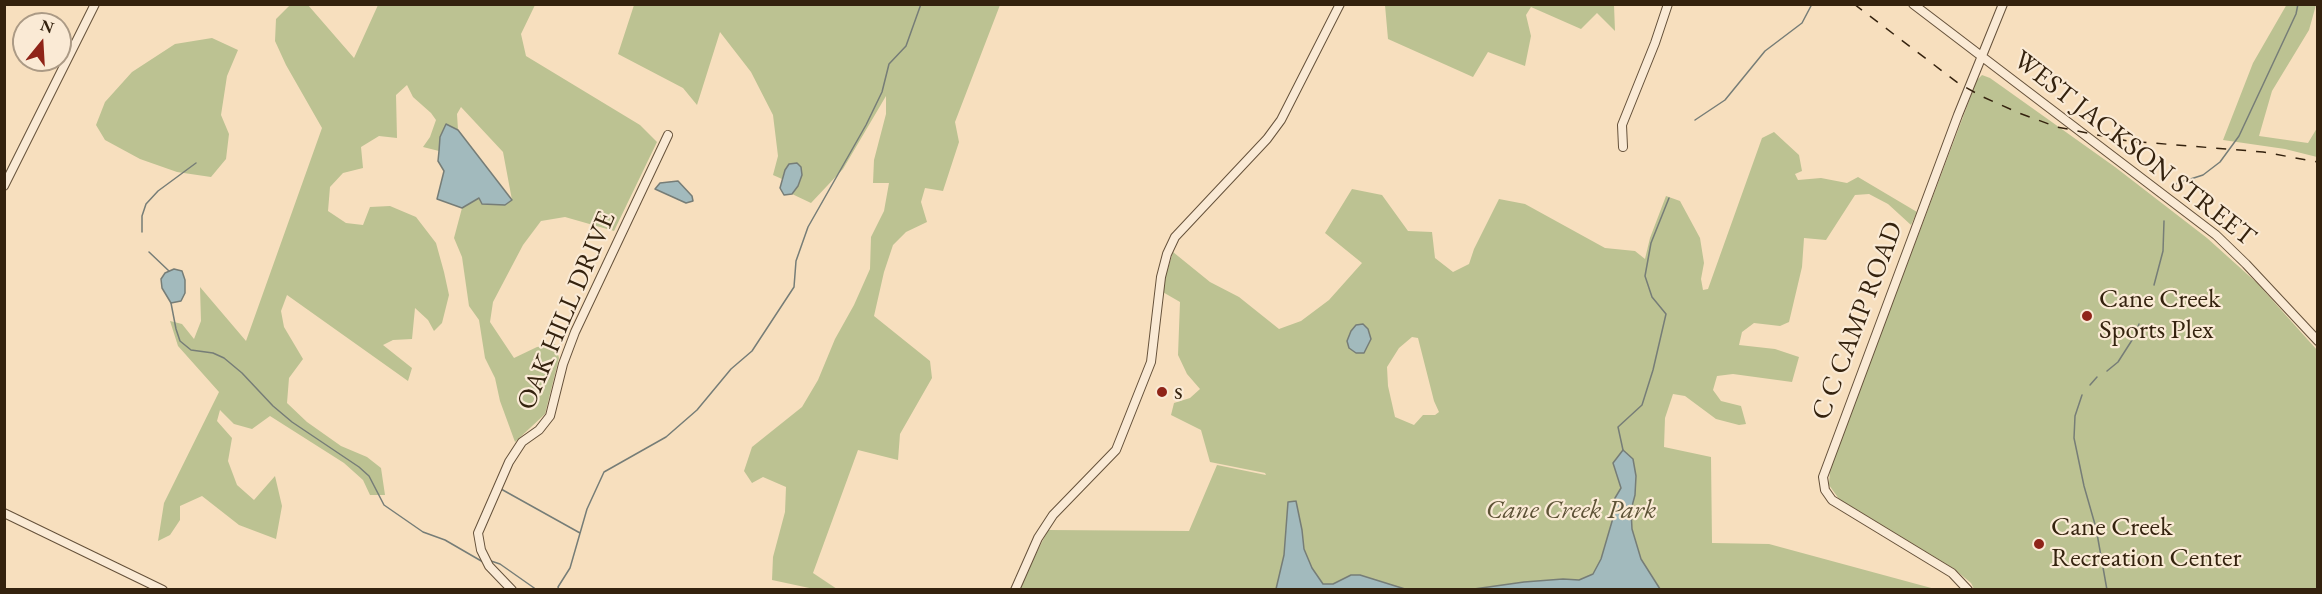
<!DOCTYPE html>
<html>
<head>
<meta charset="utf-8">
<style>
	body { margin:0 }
	#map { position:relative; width:2322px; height:594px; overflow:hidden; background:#f7dfbe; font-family:"EB Garamond",serif }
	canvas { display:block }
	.frame { position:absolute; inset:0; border:6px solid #34220e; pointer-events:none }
	.north { position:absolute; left:12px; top:12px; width:60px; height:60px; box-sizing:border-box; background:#faead5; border:2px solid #ab9a85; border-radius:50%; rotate:18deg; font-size:16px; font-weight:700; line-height:24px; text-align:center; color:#34220e }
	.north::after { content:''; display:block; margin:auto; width:21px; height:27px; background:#8f2418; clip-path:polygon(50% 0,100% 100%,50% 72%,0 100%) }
</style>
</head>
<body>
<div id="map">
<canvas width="2322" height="594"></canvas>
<div class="frame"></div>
<div class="north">N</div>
</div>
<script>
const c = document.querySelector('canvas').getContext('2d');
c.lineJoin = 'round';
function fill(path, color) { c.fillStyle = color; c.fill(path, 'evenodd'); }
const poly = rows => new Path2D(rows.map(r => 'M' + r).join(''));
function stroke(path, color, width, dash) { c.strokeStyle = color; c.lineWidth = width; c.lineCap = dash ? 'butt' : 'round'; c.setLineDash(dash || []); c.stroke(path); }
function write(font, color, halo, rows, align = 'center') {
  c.font = font + ' "EB Garamond",serif'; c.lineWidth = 4.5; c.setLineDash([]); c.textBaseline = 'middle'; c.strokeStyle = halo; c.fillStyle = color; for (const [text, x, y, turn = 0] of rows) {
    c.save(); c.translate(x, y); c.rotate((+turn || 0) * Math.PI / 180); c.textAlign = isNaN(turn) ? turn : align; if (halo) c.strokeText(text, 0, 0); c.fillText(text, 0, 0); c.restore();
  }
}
const green = poly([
	[2287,4,2316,5,2309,30,2272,91,2259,136,2308,143,2317,128,2317,157,2285,149,2223,140,2253,63],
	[290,5,308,5,354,58,378,5,535,5,521,34,526,56,640,125,657,142,614,231,565,217,541,221,523,245,493,302,490,322,514,358,537,347,555,344,559,358,545,414,515,442,500,401,495,378,485,358,479,320,469,306,462,257,454,238,462,208,471,201,479,198,483,204,505,205,512,200,503,152,461,107,457,114,458,130,446,125,440,137,439,151,423,147,430,137,436,120,431,113,413,97,407,85,396,95,397,138,379,136,361,147,363,168,343,173,330,187,328,211,346,223,363,225,370,207,390,206,416,217,436,243,444,272,449,295,442,323,434,331,428,320,415,308,412,339,393,340,383,345,412,368,408,381,287,295,281,311,284,327,303,359,289,378,287,403,307,422,341,446,367,457,381,468,385,495,370,495,363,480,344,463,270,416,252,429,234,424,220,410,217,421,232,438,228,461,237,485,254,500,275,476,282,506,276,539,239,525,202,496,180,506,180,520,170,535,158,541,164,503,219,392,178,346,170,321,182,324,194,339,201,321,200,287,246,341,322,128,286,65,275,41,276,19],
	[634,5,1000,5,955,122,959,142,943,191,925,188,921,202,927,222,906,232,893,245,884,272,874,316,930,361,932,378,900,434,898,460,858,450,813,573,837,589,814,589,772,580,773,557,785,512,786,487,763,477,752,483,744,471,752,447,802,407,818,380,835,339,854,305,870,269,871,237,884,211,889,183,873,183,874,160,886,114,886,96,843,169,811,203,792,194,798,186,785,170,782,179,773,175,778,156,773,115,751,72,720,32,697,105,683,88,618,54],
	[1385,5,1614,5,1615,31,1597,13,1581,29,1531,7,1526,15,1531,36,1525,66,1488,52,1473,77,1388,39],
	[212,38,238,50,227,76,221,115,229,134,226,159,211,177,177,172,140,159,105,140,96,125,105,102,132,72,175,44],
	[1982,75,1990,78,2115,167,2207,238,2257,283,2317,350,2317,589,1974,589,1971,583,1953,568,1839,499,1829,485,1830,468,1977,80],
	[1774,132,1799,155,1802,171,1795,174,1798,180,1821,178,1847,183,1858,177,1917,212,1911,225,1888,204,1869,194,1855,195,1826,240,1804,238,1802,267,1789,322,1780,326,1754,323,1742,332,1739,345,1775,349,1799,357,1792,382,1733,374,1717,376,1713,390,1721,401,1741,406,1746,424,1739,425,1716,419,1685,396,1673,394,1665,418,1664,447,1711,457,1712,543,1769,544,1935,589,1018,590,1048,530,1189,531,1217,465,1266,475,1265,473,1210,462,1201,430,1171,415,1174,403,1190,398,1200,389,1187,374,1178,355,1180,302,1161,291,1173,252,1210,282,1239,297,1279,329,1301,321,1329,300,1362,263,1325,233,1352,189,1382,195,1408,231,1432,232,1435,258,1453,272,1469,264,1474,249,1499,199,1525,204,1605,248,1635,251,1645,259,1650,238,1666,196,1680,201,1700,238,1704,263,1701,279,1703,290,1708,289,1762,138],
	[1412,337,1418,338,1434,401,1439,412,1435,415,1423,415,1414,425,1395,417,1388,386,1387,367,1399,348]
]);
const water = poly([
	[446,124,458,130,512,200,505,205,482,204,479,198,462,208,437,199,444,171,438,161,439,151,440,137,446,124],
	[797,163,801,167,802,175,798,186,792,194,784,195,780,188,785,170,789,164,797,163],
	[678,181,692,196,693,201,686,203,655,189,660,183,678,181],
	[174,269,182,271,185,280,185,293,181,301,171,303,162,288,161,279,165,273,174,269],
	[1363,324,1368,329,1371,339,1364,353,1356,353,1349,348,1347,341,1351,331,1356,325,1363,324],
	[1623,450,1633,459,1636,476,1635,495,1631,510,1632,529,1641,559,1660,589,1474,589,1524,582,1563,579,1579,580,1593,574,1601,559,1613,518,1615,498,1621,488,1613,463,1623,450],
	[1296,501,1302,530,1304,549,1312,568,1323,584,1333,584,1351,575,1360,575,1405,589,1276,589,1284,555,1288,502,1296,501]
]);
const stream = poly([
	[1695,120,1725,100,1765,51,1802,23,1812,4],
	[2172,185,2203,175,2220,162,2239,136,2296,14,2298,4],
	[142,232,142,216,146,204,158,191,196,163],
	[149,252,169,271],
	[2154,285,2163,251,2164,221],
	[171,303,176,329,180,341,191,350,213,353,224,358,242,373,273,406,292,422,359,467,369,476,384,505,423,532,445,540,483,562],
	[2107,371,2118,362,2134,337,2139,324],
	[2090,385,2097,377],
	[2082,395,2075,416,2074,438,2084,486,2096,528,2107,590],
	[1623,450,1618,427,1642,405,1653,370,1666,314,1652,297,1645,276,1651,243,1669,198],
	[501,489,580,533],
	[491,561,500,564,537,590],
	[559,590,558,587,570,568,587,509,604,472,666,437,697,410,731,369,752,351,794,287,796,261,808,227,866,125,882,92,889,64,906,46,921,4]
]);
const minor = poly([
	[1913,4,2216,235,2246,264,2318,341],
	[1623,147,1622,125,1655,43,1668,4],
	[4,186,95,4],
	[4,513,163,590],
	[512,590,489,566,481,550,478,533,509,462,522,442,539,430,550,416,563,364,575,332,668,135],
	[1015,590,1038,538,1053,515,1116,450,1151,362,1161,277,1167,254,1175,237,1267,139,1281,120,1340,4],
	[1968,590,1952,573,1832,500,1825,490,1823,477,1958,115,2003,4]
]);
const rail = poly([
	[1854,4,1958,83,1983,97,2019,113,2057,127,2128,141,2263,152,2318,162]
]);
const markers = [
	[2087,316,6,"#8f2418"],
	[1162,392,6,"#8f2418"],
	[2039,544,6,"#8f2418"]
];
const streetNames = [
	["WEST JACKSON STREET",2134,149,38],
	["OAK HILL DRIVE",567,311,-67],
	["C C CAMP ROAD",1858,321,-69]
];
const poiNames = [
	["Cane Creek",2099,300],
	["Sports Plex",2099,331],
	["s",1174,392],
	["Cane Creek",2051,528],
	["Recreation Center",2051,559]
];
const parkNames = [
	["Cane Creek Park",1571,511]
];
fill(green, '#bcc292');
fill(water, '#a2babd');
stroke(water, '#767d77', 1.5);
stroke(stream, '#767d77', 1.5);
stroke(minor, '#65513a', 10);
stroke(minor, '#faead5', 8);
stroke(rail, '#34220e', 1.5, [10, 10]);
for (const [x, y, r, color] of markers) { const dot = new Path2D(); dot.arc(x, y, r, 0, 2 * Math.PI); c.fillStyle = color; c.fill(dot); stroke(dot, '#faead5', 2); }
write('27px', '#34220e', '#faead5', streetNames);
write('27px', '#34220e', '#faead5', poiNames, 'left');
write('italic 27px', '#5d5236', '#faead5', parkNames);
</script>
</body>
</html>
